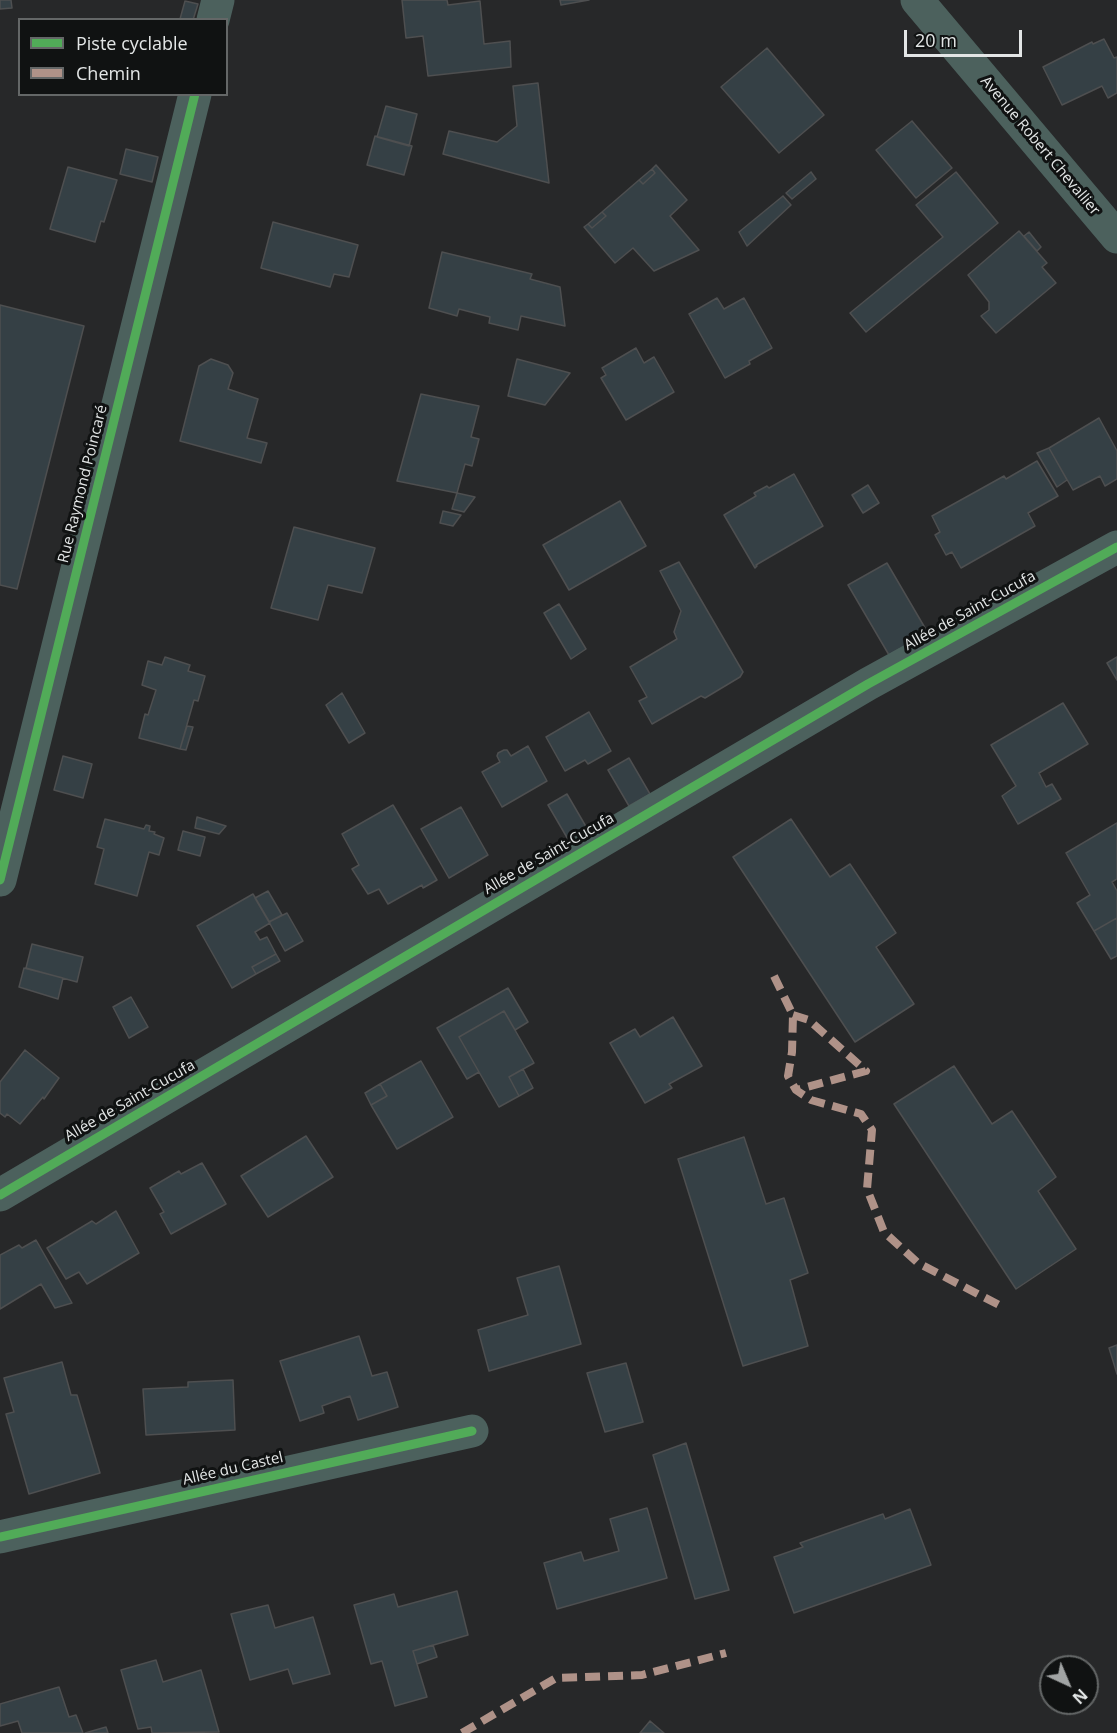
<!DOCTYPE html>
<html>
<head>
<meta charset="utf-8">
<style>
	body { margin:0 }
	#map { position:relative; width:1117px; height:1733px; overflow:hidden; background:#272829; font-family:"Open Sans",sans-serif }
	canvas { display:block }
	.legend { position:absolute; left:18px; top:18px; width:210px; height:78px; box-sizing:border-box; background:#101212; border:2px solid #646767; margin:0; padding:8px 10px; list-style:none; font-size:18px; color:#e3e6e6 }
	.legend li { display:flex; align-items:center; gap:12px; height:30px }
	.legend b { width:30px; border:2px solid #646767 }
	.north { position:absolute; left:1039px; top:1655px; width:60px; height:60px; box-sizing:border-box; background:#101212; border:2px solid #646767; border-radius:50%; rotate:136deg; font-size:16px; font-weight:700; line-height:24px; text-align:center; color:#e3e6e6 }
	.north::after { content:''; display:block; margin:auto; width:21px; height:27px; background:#a1a4a4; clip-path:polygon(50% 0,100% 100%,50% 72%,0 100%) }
	.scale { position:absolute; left:904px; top:30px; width:118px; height:27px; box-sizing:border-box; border:3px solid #e3e6e6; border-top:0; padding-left:8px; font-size:18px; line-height:21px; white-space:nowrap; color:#e3e6e6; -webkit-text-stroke:4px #101212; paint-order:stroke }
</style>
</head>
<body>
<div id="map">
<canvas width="1117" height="1733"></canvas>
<ul class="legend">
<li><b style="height:8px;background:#51ab58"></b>Piste cyclable</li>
<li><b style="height:8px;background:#af9288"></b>Chemin</li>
</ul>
<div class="north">N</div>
<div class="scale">20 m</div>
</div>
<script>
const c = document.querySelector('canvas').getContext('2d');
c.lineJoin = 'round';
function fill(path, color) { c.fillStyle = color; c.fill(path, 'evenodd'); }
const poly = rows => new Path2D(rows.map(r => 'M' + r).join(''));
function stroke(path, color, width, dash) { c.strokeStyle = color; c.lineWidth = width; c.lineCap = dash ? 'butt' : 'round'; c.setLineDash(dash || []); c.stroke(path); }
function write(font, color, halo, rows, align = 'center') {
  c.font = font + ' "Open Sans",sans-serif'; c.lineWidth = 6; c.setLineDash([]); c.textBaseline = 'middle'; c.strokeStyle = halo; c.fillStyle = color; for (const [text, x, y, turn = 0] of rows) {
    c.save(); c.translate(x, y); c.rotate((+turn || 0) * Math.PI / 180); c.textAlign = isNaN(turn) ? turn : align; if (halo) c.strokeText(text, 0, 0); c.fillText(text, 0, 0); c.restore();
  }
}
const building = poly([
	[0,0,11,0,12,8,0,9,0,0],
	[402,0,447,0,448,5,480,1,484,44,510,41,511,67,428,76,423,36,406,38,402,0],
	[560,0,589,0,561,5,560,0],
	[185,1,198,4,193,20,180,19,185,1],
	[1104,39,1114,58,1117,57,1117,93,1108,98,1102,86,1062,105,1043,67,1092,42,1093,44,1104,39],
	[767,48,824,115,779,153,721,87,767,48],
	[538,83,549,183,443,154,449,131,497,142,517,126,513,86,538,83],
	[386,106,417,114,409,146,377,137,386,106],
	[912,121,952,168,916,198,876,150,912,121],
	[375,136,412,146,404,175,367,165,375,136],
	[126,149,158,157,152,182,120,174,126,149],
	[656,165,687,200,670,216,699,250,654,271,633,248,615,263,584,227,588,224,592,228,606,216,602,212,639,180,643,184,655,173,652,169,656,165],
	[68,167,117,180,104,222,101,221,95,242,50,229,68,167],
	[652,169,655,173,643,184,639,180,652,169],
	[811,172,816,179,792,199,786,193,811,172],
	[956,172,998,223,866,332,850,313,943,237,916,205,956,172],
	[783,196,791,205,747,246,739,232,783,196],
	[602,212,606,216,592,228,588,224,602,212],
	[273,222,358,245,349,277,334,274,330,287,261,268,273,222],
	[1019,231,1047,263,1042,267,1056,283,996,333,981,316,989,310,989,302,968,275,1019,231],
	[1029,232,1041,247,1037,251,1024,236,1029,232],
	[442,252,532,274,530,279,560,287,565,326,521,316,518,330,489,323,490,317,459,309,457,316,429,308,442,252],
	[717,298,724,309,744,298,772,348,749,361,750,364,725,378,689,314,717,298],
	[0,305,84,326,17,589,0,585,0,305],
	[636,348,644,363,654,357,674,392,626,420,601,378,606,375,602,368,636,348],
	[211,359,228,365,233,373,228,389,258,399,247,438,267,443,261,463,180,441,199,366,211,359],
	[517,359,570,373,545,405,508,396,517,359],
	[421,394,479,406,471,437,479,439,472,466,465,464,457,493,397,481,421,394],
	[1099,418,1117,451,1117,479,1105,486,1100,476,1073,490,1049,448,1099,418],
	[1049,448,1067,480,1057,487,1037,453,1049,448],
	[1037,461,1058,496,1028,513,1035,526,961,568,952,552,946,555,935,535,940,532,932,516,1004,476,1006,479,1037,461],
	[794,474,823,526,756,565,757,566,755,568,724,515,756,496,754,493,767,486,769,488,794,474],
	[868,485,879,503,863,513,852,495,868,485],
	[457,493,475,497,464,512,452,509,457,493],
	[620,501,646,546,569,590,543,545,620,501],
	[443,511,461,515,453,526,440,523,443,511],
	[294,527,375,548,362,593,328,585,318,620,271,608,294,527],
	[679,562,743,672,740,677,705,698,701,696,652,724,639,701,647,697,630,667,677,639,674,632,681,611,660,571,679,562],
	[887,563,928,633,889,655,848,585,887,563],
	[559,604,586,649,571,659,544,613,559,604],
	[165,657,190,665,188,671,205,676,198,701,194,700,180,749,139,738,145,714,148,715,156,690,142,685,148,661,162,665,165,657],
	[1117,657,1117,680,1107,663,1117,657],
	[342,693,365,733,349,743,326,705,342,693],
	[1063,703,1088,744,1039,773,1046,787,1052,784,1061,799,1018,824,1002,796,1016,786,991,745,1063,703],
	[589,712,611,751,588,764,585,760,565,771,546,737,589,712],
	[187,726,193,727,186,750,180,749,187,726],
	[528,746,547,781,502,807,482,772,500,762,497,756,498,753,504,750,507,750,511,756,528,746],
	[63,756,92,764,83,798,54,790,63,756],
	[629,758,650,794,629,806,608,770,629,758],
	[567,794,588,830,569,841,548,805,567,794],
	[393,805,437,880,423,888,422,885,388,904,379,889,368,894,352,869,359,865,342,834,393,805],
	[461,807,488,855,449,878,421,829,461,807],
	[197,817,226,826,219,834,195,828,197,817],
	[105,819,144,829,146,825,150,826,149,831,155,832,154,834,164,838,159,855,149,852,137,896,95,884,104,849,97,847,105,819],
	[791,819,830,877,850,864,896,933,876,947,914,1004,855,1042,733,857,791,819],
	[1117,823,1117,879,1112,882,1117,891,1117,918,1094,931,1077,903,1090,895,1066,853,1117,823],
	[183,831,205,837,200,856,178,850,183,831],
	[268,891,282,915,269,922,255,898,268,891],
	[253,894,270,923,255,932,260,940,267,937,276,954,252,967,256,974,232,988,197,926,253,894],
	[287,913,303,941,285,951,269,922,287,913],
	[1117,918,1117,956,1111,959,1094,931,1117,918],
	[32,944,83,957,77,982,26,968,32,944],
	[276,954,280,961,256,974,252,967,276,954],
	[24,968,63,978,58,999,19,987,24,968],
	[508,988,528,1022,515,1030,504,1011,459,1037,479,1072,467,1079,437,1028,508,988],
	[131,997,148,1027,129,1038,113,1007,131,997],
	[504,1011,534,1063,509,1077,519,1096,499,1107,459,1037,504,1011],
	[673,1017,702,1066,669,1084,672,1088,645,1103,610,1043,635,1029,640,1037,673,1017],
	[25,1050,59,1078,44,1099,43,1097,20,1124,7,1114,5,1117,0,1113,0,1082,25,1050],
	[421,1061,453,1117,397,1149,371,1105,387,1096,380,1084,421,1061],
	[954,1066,992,1124,1012,1111,1056,1177,1038,1191,1076,1249,1016,1289,894,1104,954,1066],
	[523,1069,533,1088,519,1096,509,1077,523,1069],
	[380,1084,387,1096,371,1105,365,1093,380,1084],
	[306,1136,333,1177,268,1217,241,1176,306,1136],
	[744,1137,766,1204,784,1198,808,1273,790,1280,808,1346,743,1366,678,1159,744,1137],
	[202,1163,226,1204,171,1234,160,1214,164,1212,150,1188,179,1171,181,1174,202,1163],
	[116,1211,139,1253,87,1284,79,1272,66,1279,47,1248,92,1221,96,1224,116,1211],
	[36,1240,72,1303,55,1308,41,1284,0,1309,0,1255,19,1245,22,1248,36,1240],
	[559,1266,581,1344,489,1371,478,1330,528,1315,517,1278,559,1266],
	[359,1336,372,1376,387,1372,398,1407,358,1420,350,1396,322,1406,324,1413,300,1421,280,1361,359,1336],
	[1117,1345,1117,1374,1109,1348,1117,1345],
	[62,1362,71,1395,77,1395,100,1473,29,1494,6,1414,14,1412,4,1378,62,1362],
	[626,1363,643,1422,605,1432,587,1373,626,1363],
	[233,1380,235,1430,146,1435,143,1389,188,1387,188,1382,233,1380],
	[686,1443,729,1590,695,1599,653,1455,686,1443],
	[647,1508,667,1578,557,1609,544,1563,581,1552,584,1561,619,1551,610,1519,647,1508],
	[910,1509,931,1565,794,1613,774,1557,803,1547,800,1543,883,1514,885,1519,910,1509],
	[457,1591,468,1635,413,1651,427,1697,395,1706,382,1661,371,1664,354,1605,394,1594,398,1607,457,1591],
	[268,1605,275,1628,313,1617,330,1674,293,1684,288,1669,250,1680,231,1614,268,1605],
	[433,1645,437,1657,417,1664,413,1651,433,1645],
	[156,1660,163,1682,201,1670,219,1732,152,1733,151,1727,138,1729,121,1670,156,1660],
	[59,1687,69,1717,76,1715,83,1733,22,1733,18,1721,0,1726,0,1704,59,1687],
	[650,1721,664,1733,640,1733,650,1721],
	[106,1727,108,1733,85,1733,106,1727]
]);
const minor = poly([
	[917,0,1117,237],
	[213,20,218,0],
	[0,880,195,94],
	[0,1195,868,684,1117,547],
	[0,1537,472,1431]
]);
const quiet = poly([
	[774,976,793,1015,792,1052,788,1076,796,1090,811,1100,861,1114,872,1130,867,1189,884,1232,918,1263,1001,1306],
	[793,1015,809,1020,866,1071,796,1090],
	[462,1733,556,1678,642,1675,726,1653]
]);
const cycleway = poly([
	[0,880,195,94],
	[0,1195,868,684,1117,547],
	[0,1537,472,1431]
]);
const streetNames = [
	["Avenue Robert Chevallier",1040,146,50],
	["Rue Raymond Poincaré",83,484,-76],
	["Allée de Saint-Cucufa",970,611,-29],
	["Allée de Saint-Cucufa",549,854,-30],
	["Allée de Saint-Cucufa",130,1101,-30],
	["Allée du Castel",233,1469,-13]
];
fill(building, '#354045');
stroke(building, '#4e4f50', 1.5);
stroke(minor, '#4c615d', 33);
stroke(quiet, '#af9288', 8, [15, 8]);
stroke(cycleway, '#51ab58', 9);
write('15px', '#e3e6e6', '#101212', streetNames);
</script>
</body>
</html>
